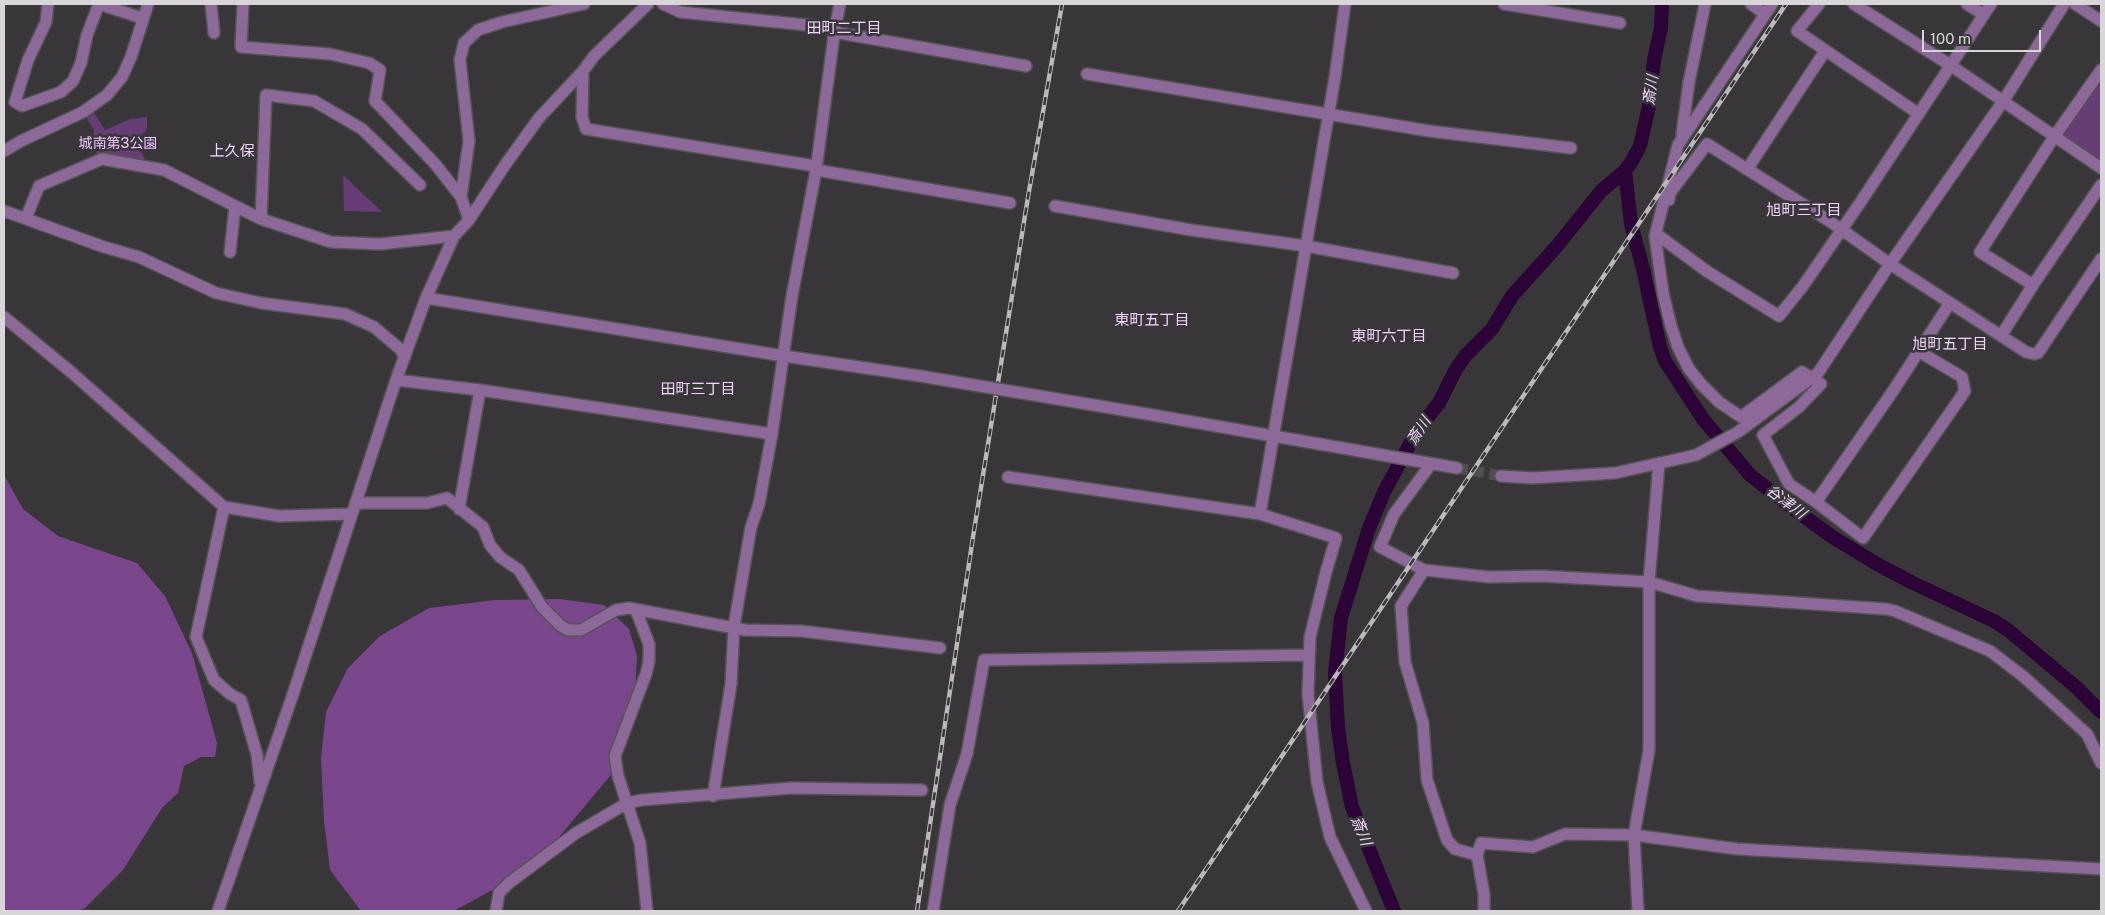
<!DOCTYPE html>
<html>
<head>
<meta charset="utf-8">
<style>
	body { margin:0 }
	#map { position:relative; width:2105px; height:915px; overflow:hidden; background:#383639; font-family:"Public Sans",sans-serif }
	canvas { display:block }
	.frame { position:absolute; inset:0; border:5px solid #d8d6d8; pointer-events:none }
	.scale { position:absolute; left:1922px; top:30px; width:119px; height:22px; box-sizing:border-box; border:2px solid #d8d6d8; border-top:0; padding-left:6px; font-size:15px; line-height:18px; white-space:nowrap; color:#d8d6d8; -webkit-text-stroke:4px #383639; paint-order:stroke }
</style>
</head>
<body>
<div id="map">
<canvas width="2105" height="915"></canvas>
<div class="frame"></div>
<div class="scale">100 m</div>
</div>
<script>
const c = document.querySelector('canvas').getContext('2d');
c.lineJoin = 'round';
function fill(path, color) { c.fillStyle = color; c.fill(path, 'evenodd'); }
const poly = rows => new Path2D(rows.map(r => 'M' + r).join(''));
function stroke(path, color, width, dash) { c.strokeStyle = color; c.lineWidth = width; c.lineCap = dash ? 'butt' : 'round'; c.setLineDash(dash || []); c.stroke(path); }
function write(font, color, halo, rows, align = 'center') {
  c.font = font + ' "Public Sans","Noto Sans JP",sans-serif'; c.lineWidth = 5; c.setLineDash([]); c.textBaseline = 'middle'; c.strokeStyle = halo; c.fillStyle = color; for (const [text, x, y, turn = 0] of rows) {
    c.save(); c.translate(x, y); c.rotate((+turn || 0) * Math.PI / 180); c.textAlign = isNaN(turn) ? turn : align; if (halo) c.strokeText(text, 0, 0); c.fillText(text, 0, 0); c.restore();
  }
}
const green = poly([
	[2097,84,2101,87,2101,160,2064,135],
	[90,107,105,130,130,119,147,117,147,129,136,142,149,167,98,159,93,136,94,130,83,112],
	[343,175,382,212,344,211]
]);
const forest = poly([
	[4,475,23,509,58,536,137,563,165,596,192,653,217,743,215,757,201,757,184,766,178,793,162,808,123,870,84,909,73,911,4,911],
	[560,599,604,605,629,629,637,656,634,719,610,776,534,867,454,911,361,911,330,870,324,821,321,759,326,712,348,668,380,636,429,608,495,600]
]);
const river = poly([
	[1625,171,1631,224,1643,269,1660,347,1665,361,1703,419,1750,475,1791,507,1834,538,1877,564,1913,583,1994,621,2008,630,2076,687,2101,712],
	[1394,911,1352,807,1343,763,1338,728,1335,673,1341,618,1369,528,1384,492,1418,429,1439,403,1455,371,1465,356,1492,329,1512,296,1557,246,1601,191,1625,171,1632,161,1640,146,1649,106,1654,60,1661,28,1662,4]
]);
const minorTunnel = poly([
	[1457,468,1501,476]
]);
const minor = poly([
	[48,4,46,22,28,60,15,102,22,106,61,92,73,81,81,63,87,35,99,4],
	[99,4,142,18],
	[211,4,214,33],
	[243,4,241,47,330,54,369,63,380,70,375,101,436,165,461,197,469,220],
	[663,4,680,12,835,28],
	[1504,4,1620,23],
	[1751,4,1765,14],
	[1772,4,1678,145,1655,236,1663,293,1671,326,1678,347,1689,369,1701,384,1719,402,1741,417,1802,372,1821,384,1799,407,1763,435,1789,484,1816,502,1863,538,1965,391,1962,377,1918,351],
	[1819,4,1797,31,1919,114],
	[1854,4,1950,65,2101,168],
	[1967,4,1984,15],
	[2075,4,2101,21],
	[834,32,1026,66],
	[583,71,582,117,586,129,815,166],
	[1087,74,1429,131,1571,148],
	[1682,134,1689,82,1705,4],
	[4,151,21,141,83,112,107,95,122,77,131,57,148,4],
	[1748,168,1825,51],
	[816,170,1010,203],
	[461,197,469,141,460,60,464,43,478,30,502,22,584,4],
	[1669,200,1670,193,1707,144,1828,220,1890,264,2026,352,2034,354,2038,353,2101,259],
	[1055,206,1191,230,1306,246,1453,273],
	[4,211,104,247,139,257,216,293,261,303,345,314,374,327,400,349,405,357],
	[26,218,39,186,102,159,164,170,235,206],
	[261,219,266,95,314,101,362,129,420,185],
	[1655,236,1659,236,1708,272,1779,316,1803,286,1862,200,1991,4],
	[230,252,235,206,261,219,331,242,380,244,454,236],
	[2033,285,1980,252,2054,137,2101,70],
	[426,298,784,356,920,376],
	[4,317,71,372,224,507,279,516,352,514],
	[2001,336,2033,285,2101,185],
	[396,380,480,390,772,434],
	[1147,414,1457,468],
	[1431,464,1394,514,1380,547,1424,570,1489,577,1541,576,1649,582,1697,596,1886,609,1895,611,1990,651,2024,677,2087,734,2101,763],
	[1501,476,1532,478,1615,473,1696,455,1738,432,1818,373,1890,264,2004,100,2064,4],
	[1008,477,1260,514,1336,538,1326,572,1310,637,1308,694,1317,782,1330,837,1366,911],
	[1816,502,1893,391,1950,303],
	[356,503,427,503,447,498,483,527,490,545,500,557,519,570,542,607,561,626,568,630,581,630,616,610,629,608,745,630,801,631,940,648],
	[224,507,196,637,214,680,230,694,241,700,257,755,260,782],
	[459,509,480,390],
	[1260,514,1335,77,1345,4],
	[1424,570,1401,606,1405,662,1423,723,1427,780,1447,840,1455,849,1477,855],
	[636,610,649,644,649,661,646,674,615,756,618,776,640,843,647,911],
	[713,796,731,684,734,626,751,527,759,504,772,434,792,296,816,170,835,28,840,4],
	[218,911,292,697,396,380,426,298,454,236,469,220,505,165,539,118,583,71,594,56,648,4],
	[496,911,499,893,509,883,576,833,627,803,642,800,792,788,922,790],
	[933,911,950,805,967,754,984,660,1308,655],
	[1484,911,1484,894,1477,855,1481,843,1533,847,1565,834,1634,835,1737,849,2101,869],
	[1638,911,1634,835,1649,750,1649,582,1659,463]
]);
const rail = poly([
	[917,911,973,537,1028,197,1062,4],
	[1178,911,1786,4]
]);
const minorBridge = poly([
	[920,376,1147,414]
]);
const parkNames = [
	["城南第3公園",118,144]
];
const neighbourhoodNames = [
	["田町二丁目",844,28],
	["上久保",232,151],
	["旭町三丁目",1804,210],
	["東町五丁目",1152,320],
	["東町六丁目",1389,336],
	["旭町五丁目",1950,344],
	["田町三丁目",698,389]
];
const waterNames = [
	["斎川",1651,90,-82],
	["斎川",1419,431,-57],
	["谷津川",1786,502,37],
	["斎川",1361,831,68]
];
fill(green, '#673d76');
fill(forest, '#79458b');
stroke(river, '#2b0336', 14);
stroke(minorTunnel, '#504e51', 11, [11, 5.5]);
stroke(minor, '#555356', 14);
stroke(minor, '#8c6998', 11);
stroke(rail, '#bbb9bb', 4.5);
stroke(rail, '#383639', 2.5, [8]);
stroke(minorBridge, '#555356', 14, []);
stroke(minorBridge, '#8c6998', 11);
write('14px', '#efc4ff', '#383639', parkNames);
write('15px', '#f1d5fb', '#383639', neighbourhoodNames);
write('italic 15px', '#f3d6fd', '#383639', waterNames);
</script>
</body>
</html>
